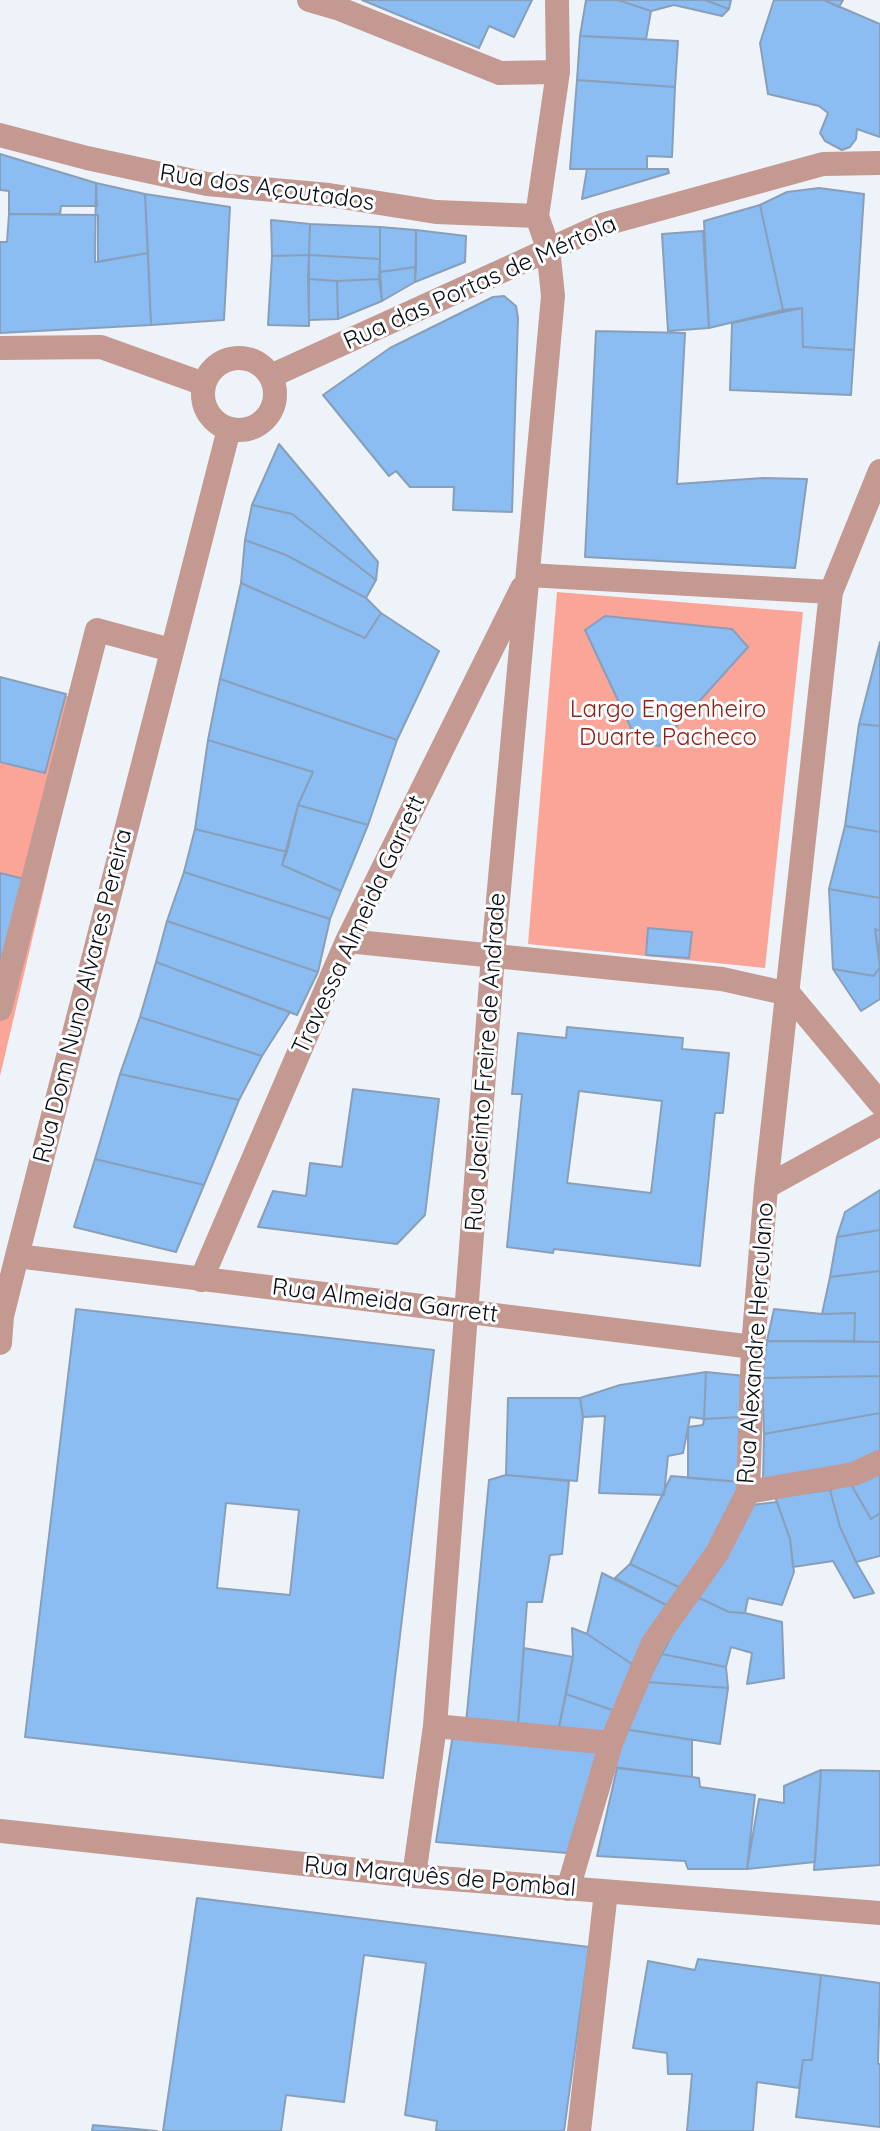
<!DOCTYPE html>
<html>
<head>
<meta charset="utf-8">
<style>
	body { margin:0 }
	canvas { display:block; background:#eef3f9 }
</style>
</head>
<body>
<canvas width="880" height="2131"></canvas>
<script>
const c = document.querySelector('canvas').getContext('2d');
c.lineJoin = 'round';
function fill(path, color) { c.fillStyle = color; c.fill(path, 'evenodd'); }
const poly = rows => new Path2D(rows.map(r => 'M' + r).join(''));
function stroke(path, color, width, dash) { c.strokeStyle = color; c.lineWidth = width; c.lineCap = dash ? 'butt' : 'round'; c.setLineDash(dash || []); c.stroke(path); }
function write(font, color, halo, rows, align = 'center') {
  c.font = font + ' Quicksand,sans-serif'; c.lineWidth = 6; c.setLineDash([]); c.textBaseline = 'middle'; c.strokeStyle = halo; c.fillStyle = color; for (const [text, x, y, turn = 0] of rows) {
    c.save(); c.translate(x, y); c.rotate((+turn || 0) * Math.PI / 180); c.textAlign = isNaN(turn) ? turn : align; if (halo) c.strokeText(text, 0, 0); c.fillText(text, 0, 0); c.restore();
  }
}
const green = poly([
	[557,592,803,612,765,968,528,944],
	[0,677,88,702,0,1076]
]);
const building = poly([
	[362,0,532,0,514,37,489,26,479,48,362,0],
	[586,0,618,0,651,11,646,39,580,36,586,0],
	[618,0,705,0,729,9,722,16,674,5,651,11,618,0],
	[705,0,731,0,729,9,705,0],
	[774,0,824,0,880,24,880,137,857,129,856,139,850,147,842,150,825,141,820,133,828,113,819,106,768,94,760,43,774,0],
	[824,0,843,0,839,7,824,0],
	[580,36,678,41,675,87,577,80,580,36],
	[577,80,675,87,672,157,647,156,647,169,570,169,577,80],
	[0,154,96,183,97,206,61,206,60,214,9,214,9,191,0,190,0,154],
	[587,169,668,169,669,173,582,199,587,169],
	[96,183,145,194,148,253,95,262,96,183],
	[819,188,864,194,854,350,803,347,802,308,783,310,760,205,787,192,819,188],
	[145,194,230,207,224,320,151,325,145,194],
	[760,205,783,310,709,328,704,221,760,205],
	[9,214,98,215,98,262,148,253,151,325,0,333,0,242,7,242,9,214],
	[271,220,310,224,309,255,272,256,271,220],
	[310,224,380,227,380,259,309,255,310,224],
	[380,227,416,230,416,267,380,272,380,227],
	[416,230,466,236,465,262,415,282,416,230],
	[703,231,709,328,668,331,662,234,703,231],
	[309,255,309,326,268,325,272,256,309,255],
	[309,255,380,259,379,279,337,281,308,279,309,255],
	[416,267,415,282,382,301,380,272,416,267],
	[308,279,337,281,338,319,309,320,308,279],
	[379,279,382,301,338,319,337,281,379,279],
	[504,296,516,306,518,318,512,512,453,510,454,487,410,487,396,471,389,476,323,395,390,348,493,297,504,296],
	[802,308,803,347,854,350,851,395,730,390,732,323,802,308],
	[596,331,685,333,677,484,763,478,807,479,795,568,585,557,596,331],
	[279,444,378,562,376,580,292,514,252,505,279,444],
	[252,505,292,514,376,580,366,598,286,555,245,540,252,505],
	[245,540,286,555,366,598,381,613,365,638,241,583,245,540],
	[241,583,365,638,381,613,439,651,397,740,220,679,241,583],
	[605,616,732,629,748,647,659,746,638,743,585,630,605,616],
	[880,642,880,726,859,724,880,642],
	[0,677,66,694,45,773,0,762,0,677],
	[220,679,397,740,368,825,298,805,313,772,208,740,220,679],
	[859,724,880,726,880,832,845,826,859,724],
	[208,740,313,772,298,805,287,852,195,829,208,740],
	[298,805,368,825,341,891,282,865,298,805],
	[845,826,880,832,880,898,829,889,845,826],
	[195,829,287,852,282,865,341,891,330,919,184,872,195,829],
	[184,872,330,919,318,972,167,921,184,872],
	[0,873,24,879,0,970,0,873],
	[829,889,880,898,880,931,875,929,880,967,874,976,833,969,829,889],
	[167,921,318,972,297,1015,156,962,167,921],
	[648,928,692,932,689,958,646,955,648,928],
	[875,929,880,931,880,957,875,929],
	[156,962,290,1012,262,1056,140,1017,156,962],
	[880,967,880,999,861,1011,833,969,874,976,880,967],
	[140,1017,262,1056,239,1100,120,1074,140,1017],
	[567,1027,683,1038,682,1049,729,1053,723,1113,715,1113,700,1266,554,1249,553,1253,507,1247,522,1094,512,1094,518,1033,566,1038,567,1027],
	[579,1091,662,1101,651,1193,567,1183,579,1091],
	[120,1074,239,1100,204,1185,95,1159,120,1074],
	[353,1089,439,1099,425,1215,397,1244,258,1227,273,1191,306,1196,310,1163,342,1167,353,1089],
	[95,1159,204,1185,176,1252,74,1227,95,1159],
	[880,1190,880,1230,837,1237,845,1212,880,1190],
	[880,1230,880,1271,830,1277,837,1237,880,1230],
	[880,1271,880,1342,854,1341,855,1313,822,1314,830,1277,880,1271],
	[76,1309,434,1350,383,1778,25,1737,76,1309],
	[226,1503,299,1510,290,1595,217,1588,226,1503],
	[774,1309,822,1314,855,1313,854,1341,767,1341,774,1309],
	[767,1341,880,1342,880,1376,762,1378,767,1341],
	[706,1372,745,1376,740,1417,704,1419,706,1372],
	[706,1372,704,1419,690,1417,683,1453,668,1456,664,1495,599,1493,605,1416,583,1417,580,1398,620,1385,706,1372],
	[880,1376,880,1413,764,1434,762,1378,880,1376],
	[508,1398,580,1398,583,1417,577,1481,506,1475,508,1398],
	[880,1413,880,1451,861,1461,763,1483,764,1434,880,1413],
	[740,1417,742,1482,688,1478,688,1427,703,1425,704,1419,740,1417],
	[880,1470,880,1513,871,1519,849,1481,880,1470],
	[506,1475,569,1481,562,1554,550,1555,542,1602,527,1602,518,1725,466,1723,489,1480,506,1475],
	[671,1476,742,1482,729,1525,683,1589,630,1564,671,1476],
	[849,1481,871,1519,880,1513,880,1556,856,1562,840,1527,830,1490,849,1481],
	[830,1490,840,1527,856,1562,874,1593,854,1598,833,1561,793,1567,790,1539,775,1497,830,1490],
	[777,1502,790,1539,794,1572,782,1605,748,1598,745,1613,729,1612,693,1595,751,1505,777,1502],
	[630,1564,683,1589,666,1605,615,1578,630,1564],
	[602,1573,666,1605,632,1664,587,1634,602,1573],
	[693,1595,729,1612,745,1613,782,1622,784,1678,747,1684,752,1653,731,1647,726,1667,662,1654,693,1595],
	[572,1628,587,1634,632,1664,615,1711,566,1694,573,1657,572,1628],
	[524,1648,573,1657,559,1727,518,1725,524,1648],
	[662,1654,726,1667,728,1688,647,1682,662,1654],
	[647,1682,728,1688,720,1744,624,1729,647,1682],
	[566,1694,615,1711,608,1737,559,1727,566,1694],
	[624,1729,692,1740,692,1777,614,1767,624,1729],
	[453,1734,599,1748,567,1853,436,1842,453,1734],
	[617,1768,692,1777,699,1778,700,1787,755,1795,747,1869,688,1869,685,1861,597,1856,617,1768],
	[821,1770,880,1771,880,1865,814,1870,821,1770],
	[821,1770,815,1862,747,1869,759,1799,784,1803,784,1786,821,1770],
	[197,1898,589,1947,564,2131,436,2131,437,2121,405,2115,426,1963,364,1955,344,2102,286,2095,281,2131,163,2131,197,1898],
	[698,1959,821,1975,812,2060,803,2060,799,2088,757,2082,753,2131,687,2131,692,2074,668,2074,667,2053,633,2048,648,1961,695,1970,698,1959],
	[821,1975,880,1983,878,2064,880,2064,880,2127,796,2117,803,2060,812,2060,821,1975],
	[93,2125,157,2131,92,2131,93,2125]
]);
const lane = poly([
	[0,1009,97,630,171,650],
	[579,2131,606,1892]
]);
const street = poly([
	[309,0,340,9,500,73,558,72],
	[0,135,87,158,207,184,329,195,436,212,537,216],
	[0,348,101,347,204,384],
	'203 394a36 36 0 1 1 72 0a36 36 0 1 1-72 0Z',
	[271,376,605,224,823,164,880,163],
	[528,575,831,592],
	[347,941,722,979,789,994],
	[789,994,880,1103],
	[766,1187,880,1124],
	[17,1256,753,1347],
	[201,1280,347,941,522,588],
	[0,1343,2,1316,17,1256,229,429],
	[748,1492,854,1474,880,1462],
	[435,1726,611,1743],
	[0,1831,414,1876,880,1913],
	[414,1876,435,1726,493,955,553,296,548,248,537,216,558,72,557,0],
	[568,1889,611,1743,653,1643,717,1553,748,1492,753,1347,766,1187,831,592,880,471]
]);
const streetNames = [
	["Rua dos Açoutados",267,188,8],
	["Rua das Portas de Mértola",480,283,-24],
	["Travessa Almeida Garrett",359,925,-65],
	["Rua Dom Nuno Alvares Pereira",83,996,-76],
	["Rua Jacinto Freire de Andrade",486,1062,-86],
	["Rua Almeida Garrett",385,1301,7],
	["Rua Alexandre Herculano",756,1343,-86],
	["Rua Marquês de Pombal",440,1877,5]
];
const parkNames = [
	["Largo Engenheiro",668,710],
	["Duarte Pacheco",668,738]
];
fill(green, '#fba598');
fill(building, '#8bbcf2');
stroke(building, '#889fb9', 2);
stroke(lane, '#c49992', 24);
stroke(street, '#c49992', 24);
write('24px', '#050c15', '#fff', streetNames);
write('24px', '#8d1f17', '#fff', parkNames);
</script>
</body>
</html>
